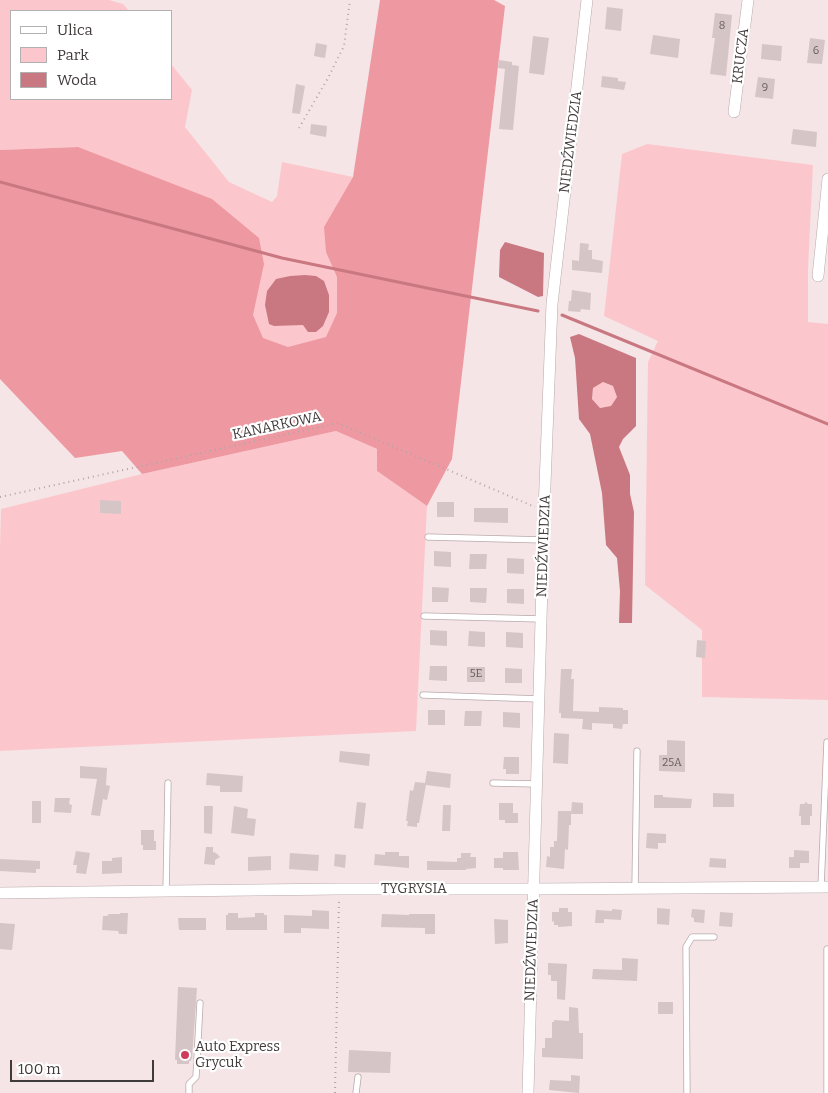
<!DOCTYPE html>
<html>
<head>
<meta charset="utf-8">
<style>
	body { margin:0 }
	#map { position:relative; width:828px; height:1093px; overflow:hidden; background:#f5e5e6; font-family:Bitter,serif }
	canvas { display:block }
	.legend { position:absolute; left:10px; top:10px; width:162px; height:90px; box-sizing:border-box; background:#fff; border:1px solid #b3b0b1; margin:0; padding:6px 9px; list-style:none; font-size:15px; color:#413a3b }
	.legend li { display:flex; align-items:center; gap:10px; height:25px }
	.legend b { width:25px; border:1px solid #b3b0b1 }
	.scale { position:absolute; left:10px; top:1060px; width:144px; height:22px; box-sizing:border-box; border:2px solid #413a3b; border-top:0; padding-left:6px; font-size:15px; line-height:18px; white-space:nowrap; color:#413a3b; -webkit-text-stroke:4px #fff; paint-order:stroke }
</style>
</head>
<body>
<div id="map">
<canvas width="828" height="1093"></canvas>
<ul class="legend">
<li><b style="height:6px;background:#fff"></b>Ulica</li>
<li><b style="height:14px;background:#fcc7cc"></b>Park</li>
<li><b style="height:14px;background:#c97881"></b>Woda</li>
</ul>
<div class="scale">100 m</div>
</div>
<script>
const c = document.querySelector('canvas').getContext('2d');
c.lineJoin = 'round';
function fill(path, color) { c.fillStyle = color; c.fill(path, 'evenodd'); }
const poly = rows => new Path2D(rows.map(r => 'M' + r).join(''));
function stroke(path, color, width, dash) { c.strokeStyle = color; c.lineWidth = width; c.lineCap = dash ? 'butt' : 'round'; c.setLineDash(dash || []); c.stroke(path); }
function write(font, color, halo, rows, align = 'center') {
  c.font = font + ' Bitter,serif'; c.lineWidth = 4.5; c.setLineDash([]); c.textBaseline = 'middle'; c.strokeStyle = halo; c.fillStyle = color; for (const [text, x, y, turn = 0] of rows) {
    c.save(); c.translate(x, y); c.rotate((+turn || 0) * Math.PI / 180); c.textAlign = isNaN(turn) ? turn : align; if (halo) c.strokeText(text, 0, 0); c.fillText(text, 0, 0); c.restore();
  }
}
const green = poly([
	[0,0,109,0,123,4,129,11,11,11,11,99,171,99,171,64,192,90,185,127,229,182,272,202,277,196,282,162,353,177,351,350,268,374,78,147,0,150],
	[647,144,813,165,808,269,808,322,828,324,828,700,702,697,702,630,645,585,648,362,658,341,604,316,622,154],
	[603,382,613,386,617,397,611,406,600,408,592,399,593,388],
	[336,431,377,449,377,471,427,506,416,731,0,751,0,547,1,509,142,474]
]);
const forest = poly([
	[380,0,494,0,505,6,452,459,427,506,377,471,377,449,336,431,142,474,122,451,75,458,0,379,0,150,78,147,212,199,259,238,264,264,253,315,263,338,288,347,326,337,337,313,337,277,326,252,324,227,353,177]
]);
const water = poly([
	[505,242,544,253,543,296,538,297,499,277,500,250],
	[305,275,316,276,324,281,329,295,329,312,323,326,316,332,308,332,303,325,274,326,269,324,265,305,267,291,276,279,290,276],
	[579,334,636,358,636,426,623,439,619,447,630,475,630,494,634,512,632,623,619,623,620,591,617,558,606,545,602,493,590,434,579,419,575,358,570,337],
	[603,382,613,386,617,397,611,406,600,408,592,399,593,388]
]);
const stream = poly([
	[0,182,282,258,538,311],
	[562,315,828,424]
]);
const building = poly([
	[607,7,623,9,621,31,605,29],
	[715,13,732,15,726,76,710,74,715,38,712,38],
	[653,35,680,39,678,58,650,54],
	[533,36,549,38,544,75,529,73],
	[810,38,825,40,822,64,807,63],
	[316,43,327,45,325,58,314,56],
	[762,44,782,46,781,61,761,59],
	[499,60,512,62,512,65,519,66,513,130,499,129,505,69,498,68],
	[602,76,618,78,618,81,626,82,624,90,601,87],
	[758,77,775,79,773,99,755,97],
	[296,84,305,86,300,114,292,113],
	[311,124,327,126,326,137,310,134],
	[793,129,817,132,816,147,791,144],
	[580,243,589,244,588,250,592,250,592,259,603,261,602,273,572,270,572,260,579,261],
	[572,290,591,293,590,310,581,309,580,312,568,311,569,301,571,301],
	[100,500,121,501,121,514,100,513],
	[437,502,454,502,454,517,437,517],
	[474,508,508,508,508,523,474,522],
	[434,551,451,552,451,567,434,566],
	[470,554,487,554,486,569,469,569],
	[507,558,524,559,524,574,507,573],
	[432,587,449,588,448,602,432,602],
	[470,588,487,588,486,603,470,602],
	[507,589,524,589,524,604,507,603],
	[430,630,447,631,447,646,430,645],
	[469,631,485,632,485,647,468,646],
	[506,632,523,633,523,648,506,647],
	[697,640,706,641,705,658,696,657],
	[430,666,447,666,447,681,429,680],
	[467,667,485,667,485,682,467,682],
	[505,668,522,669,522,683,505,683],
	[561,669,572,669,571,679,574,679,573,711,599,712,599,707,623,708,623,710,628,710,628,724,623,724,622,729,613,728,613,724,592,723,592,730,582,729,583,719,561,718,561,713,559,713],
	[428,710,445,710,445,725,428,725],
	[465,711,482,711,481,726,464,726],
	[503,712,520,713,520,728,503,727],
	[554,733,569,734,568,764,553,763],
	[667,740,685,741,685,772,659,771,659,755,667,755],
	[340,751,370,754,369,766,339,762],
	[504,757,519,757,519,774,506,774,506,769,503,769],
	[80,766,107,768,106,785,110,786,107,800,103,799,100,816,91,815,97,779,80,778],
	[427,771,451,774,450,788,426,785,419,823,417,823,417,827,407,826,408,821,406,821,410,790,413,791,415,782,425,783],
	[207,773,243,776,242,792,220,792,220,786,206,785],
	[713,793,734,794,734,807,713,807],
	[654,795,663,795,663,797,692,799,691,808,654,808],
	[55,798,70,798,69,804,72,805,71,813,54,812],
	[32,801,41,801,41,823,32,823],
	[357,802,366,803,363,829,354,828],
	[572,802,583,803,583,814,571,814],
	[806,802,808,804,812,804,812,816,810,816,810,825,801,825,801,816,799,816,800,804,804,804],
	[499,803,513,803,513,813,518,813,518,823,505,823,505,820,499,820],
	[443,805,451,805,450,831,442,831],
	[204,806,213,806,212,834,204,833],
	[234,806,248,809,247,818,256,819,254,836,231,833],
	[558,811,571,811,571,825,569,825,568,850,565,849,564,869,546,867,547,856,550,857,550,847,554,847,554,841,557,841],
	[141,830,154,830,154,841,156,841,156,850,143,850,143,845,141,845],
	[647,833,666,834,666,843,658,843,658,849,646,848],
	[206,847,213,847,213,852,216,853,220,857,215,860,215,865,204,864],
	[794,850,809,851,809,863,800,863,800,868,789,868,789,857,794,857],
	[76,851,90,853,86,874,76,873,77,865,73,865],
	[385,852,399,852,399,856,409,856,409,868,374,865,375,854,385,855],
	[503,852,518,852,519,870,503,870,503,868,494,868,494,858,503,858],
	[290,853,319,855,318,871,289,869],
	[461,853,471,853,470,857,476,857,476,868,466,869,466,870,427,870,427,861,457,862,457,858,461,858],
	[335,854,346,855,345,868,334,866],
	[271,856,271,870,248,871,248,857],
	[122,857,122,873,102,874,102,861,112,861,112,858],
	[710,858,726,859,726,868,709,867],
	[0,859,40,861,40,869,36,869,36,873,0,871],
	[559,908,568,908,568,912,572,912,572,926,558,927,558,925,554,925,554,921,552,922,552,912,559,912],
	[657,908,670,909,669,925,657,924],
	[612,909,622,910,621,920,604,919,604,923,595,923,596,910,612,911],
	[692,909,705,910,704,923,694,922,694,918,691,917],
	[312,910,329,911,329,929,301,928,301,933,284,933,284,915,312,916],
	[720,912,733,913,732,927,719,926],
	[120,913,128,913,127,934,119,934,118,931,102,930,103,916,107,916,109,914,120,914],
	[228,913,238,913,238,918,255,917,255,913,264,913,264,915,267,915,267,930,226,930,226,915,228,915],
	[382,914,409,915,409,914,435,914,435,934,425,934,425,928,381,927],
	[178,918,206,918,206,930,179,930],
	[494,919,508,920,508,943,495,944],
	[0,923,15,924,12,950,0,949],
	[622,958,638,959,637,981,592,979,593,969,622,970],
	[548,963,567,964,565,1000,557,999,557,981,551,981,551,975,548,975],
	[178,987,197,988,192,1059,191,1059,191,1061,189,1061,189,1064,177,1064,177,1060,175,1060],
	[658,1002,673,1002,673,1014,658,1014],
	[569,1007,578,1008,579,1033,583,1033,583,1059,542,1057,542,1048,545,1048,545,1038,552,1038,552,1022,554,1022,554,1020,569,1021],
	[349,1050,391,1052,390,1073,348,1072],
	[571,1075,580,1076,579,1093,549,1090,550,1080,571,1081]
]);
const path = poly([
	[299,128,328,78,344,46,350,0],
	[0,497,338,423,535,507],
	[335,1093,339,898]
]);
const service = poly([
	[428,537,544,540],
	[424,616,542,619],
	[423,695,540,699],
	[493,783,537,784],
	[821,887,827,742],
	[635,888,637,751],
	[166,892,168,783],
	[189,1093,189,1084,196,1077,200,1003],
	[356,1093,358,1077],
	[687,1093,686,947,692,937,714,937],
	[827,1093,827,949]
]);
const minor = poly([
	[734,112,748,0],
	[818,276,828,179],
	[0,893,339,889,534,889,828,887],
	[528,1093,544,511,552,304,587,0]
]);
const markers = [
	[185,1055,5,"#cd3d5b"]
];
const numberNames = [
	["8",722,26],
	["6",816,51],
	["9",765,88],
	["5E",476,674],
	["25A",672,763]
];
const streetNames = [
	["KRUCZA",741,56,-83],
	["NIEDŹWIEDZIA",571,142,-83],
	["KANARKOWA",277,426,-12],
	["NIEDŹWIEDZIA",544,546,-88],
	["TYGRYSIA",414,889],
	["NIEDŹWIEDZIA",532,950,-88]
];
const poiNames = [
	["Auto Express",195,1047],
	["Grycuk",195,1063]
];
fill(green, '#fcc7cc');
fill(forest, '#ee99a2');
fill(water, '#c97881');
stroke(stream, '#c97881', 3);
fill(building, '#d5c5c6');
stroke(service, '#b8a9aa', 7);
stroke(minor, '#b8a9aa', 12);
stroke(path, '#b1a4a5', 2, [1, 4]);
stroke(service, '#fff', 5.5);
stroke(minor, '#fff', 11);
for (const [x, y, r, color] of markers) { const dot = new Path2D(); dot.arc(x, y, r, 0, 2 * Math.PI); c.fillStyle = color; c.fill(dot); stroke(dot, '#fff', 2); }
write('11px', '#665d5e', null, numberNames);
write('14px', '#413a3b', '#fff', streetNames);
write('14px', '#413a3b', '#fff', poiNames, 'left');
</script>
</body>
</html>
